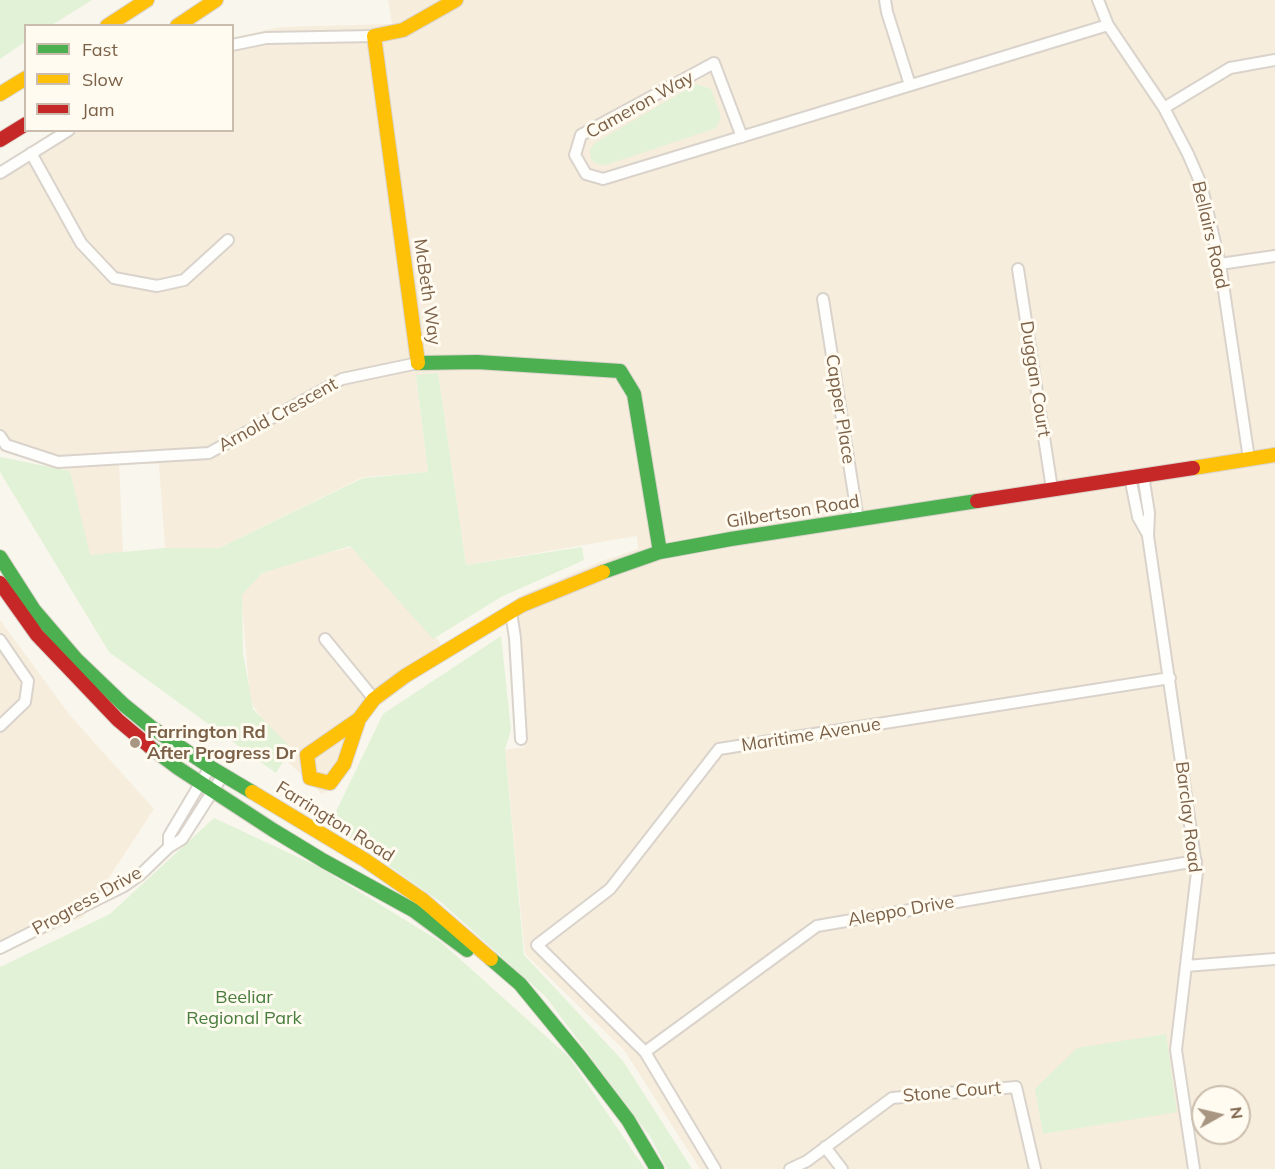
<!DOCTYPE html>
<html>
<head>
<meta charset="utf-8">
<style>
	body { margin:0 }
	#map { position:relative; width:1275px; height:1169px; overflow:hidden; background:#f9f6ed; font-family:Mulish,sans-serif }
	canvas { display:block }
	.legend { position:absolute; left:24px; top:24px; width:210px; height:108px; box-sizing:border-box; background:#fffbf0; border:2px solid #cbbdad; margin:0; padding:8px 10px; list-style:none; font-size:18px; color:#7c6149 }
	.legend li { display:flex; align-items:center; gap:12px; height:30px }
	.legend b { width:30px; border:2px solid #cbbdad }
	.north { position:absolute; left:1191px; top:1085px; width:60px; height:60px; box-sizing:border-box; background:#fffbf0; border:2px solid #cbbdad; border-radius:50%; rotate:82deg; font-size:16px; font-weight:700; line-height:24px; text-align:center; color:#7c6149 }
	.north::after { content:''; display:block; margin:auto; width:21px; height:27px; background:#a89582; clip-path:polygon(50% 0,100% 100%,50% 72%,0 100%) }
</style>
</head>
<body>
<div id="map">
<canvas width="1275" height="1169"></canvas>
<ul class="legend">
<li><b style="height:8px;background:#4caf50"></b>Fast</li>
<li><b style="height:8px;background:#ffc107"></b>Slow</li>
<li><b style="height:8px;background:#c62828"></b>Jam</li>
</ul>
<div class="north">N</div>
</div>
<script>
const c = document.querySelector('canvas').getContext('2d');
c.lineJoin = 'round';
function fill(path, color) { c.fillStyle = color; c.fill(path, 'evenodd'); }
const poly = rows => new Path2D(rows.map(r => 'M' + r).join(''));
function stroke(path, color, width, dash) { c.strokeStyle = color; c.lineWidth = width; c.lineCap = dash ? 'butt' : 'round'; c.setLineDash(dash || []); c.stroke(path); }
function write(font, color, halo, rows, align = 'center') {
  c.font = font + ' Mulish,sans-serif'; c.lineWidth = 6; c.setLineDash([]); c.textBaseline = 'middle'; c.strokeStyle = halo; c.fillStyle = color; for (const [text, x, y, turn = 0] of rows) {
    c.save(); c.translate(x, y); c.rotate((+turn || 0) * Math.PI / 180); c.textAlign = isNaN(turn) ? turn : align; if (halo) c.strokeText(text, 0, 0); c.fillText(text, 0, 0); c.restore();
  }
}
const residential = poly([
	[388,0,1275,0,1275,1169,700,1169,624,1050,525,954,505,750,525,747,515,618,522,595,602,561,638,549,637,536,466,565,438,373,416,376,428,472,363,477,219,548,165,548,159,464,119,464,123,554,89,555,70,471,0,451,0,166,59,131,232,130,233,37,281,27,392,24],
	[1203,1097,1239,1097,1239,1133,1203,1133],
	[357,546,439,641,446,658,405,682,368,715,340,784,322,794,289,763,250,700,241,592,271,566],
	[0,620,69,714,154,809,83,917,0,955]
]);
const green = poly([
	[0,0,92,0,52,25,26,26,25,42,0,59],
	[696,84,711,89,721,117,716,128,606,165,597,164,591,159,590,150,595,143],
	[438,373,466,565,582,547,584,560,501,597,433,639,350,546,262,573,242,595,243,653,253,709,289,746,286,757,276,773,109,652,0,472,0,457,70,471,90,555,165,548,219,548,363,478,428,472,416,375],
	[501,636,511,730,505,749,524,955,623,1061,692,1169,667,1169,651,1138,546,997,442,903,330,824,383,714],
	[214,818,319,867,441,942,569,1057,645,1169,0,1169,0,967,110,914],
	[1166,1034,1177,1112,1043,1134,1035,1089,1077,1048]
]);
const building = poly([
	[296,802,303,806,300,810,294,806]
]);
const street = poly([
	[885,0,887,12,910,85],
	[1098,0,1108,25,1164,108,1188,154,1201,184,1220,264,1249,459],
	[232,45,266,38,374,36],
	[1164,108,1230,68,1275,60],
	[742,137,714,63,581,135,575,155,586,174,603,179,1108,25],
	[31,153,81,243,114,278,157,286,184,280,228,240],
	[0,173,69,130],
	[1220,264,1275,256],
	[1018,269,1052,489],
	[823,299,858,520],
	[0,436,6,445,58,462,209,453,342,379,418,363],
	[1143,475,1149,513,1148,536,1197,872,1176,1050,1194,1169],
	[1130,477,1138,517,1147,533],
	[511,612,515,638,521,739],
	[325,639,374,699],
	[0,640,28,681,25,702,0,726],
	[169,847,169,836,210,767],
	[0,948,124,886,141,874,169,847,182,839,223,775],
	[1186,966,1275,959],
	[645,1052,817,926,1196,861],
	[825,1147,842,1169],
	[715,1169,645,1052,537,945,610,889,719,749,1170,678],
	[790,1169,807,1161,892,1098,1016,1087,1035,1169]
]);
const fast = poly([
	[418,363,477,362,620,371,634,394,660,552],
	[0,557,34,610,76,659,124,705,151,727,210,767,252,792],
	[603,572,660,552,731,539,977,501],
	[150,747,178,768,273,830,324,861,413,910,467,950],
	[491,959,520,984,580,1057,628,1120,657,1169]
]);
const slow = poly([
	[107,26,147,0],
	[177,26,216,0],
	[0,94,26,78],
	[418,363,374,36,403,30,456,0],
	[1193,468,1275,455],
	[359,719,344,764,330,783,310,778,307,755,359,719,374,699,405,676,522,605,603,572],
	[252,792,365,860,423,900,491,959]
]);
const jam = poly([
	[0,140,26,124],
	[977,501,1193,468],
	[0,583,37,635,118,720,150,747]
]);
const markers = [
	[135,743,6,"#a89582"]
];
const streetNames = [
	["Cameron Way",640,105,-29],
	["Bellairs Road",1210,235,77],
	["McBeth Way",427,292,82],
	["Duggan Court",1035,379,81],
	["Capper Place",840,409,81],
	["Arnold Crescent",278,415,-29],
	["Gilbertson Road",793,512,-9],
	["Maritime Avenue",811,735,-9],
	["Barclay Road",1188,817,83],
	["Farrington Road",335,822,32],
	["Progress Drive",87,901,-29],
	["Aleppo Drive",901,911,-10],
	["Stone Court",952,1092,-5]
];
const poiNames = [
	["Farrington Rd",147,733],
	["After Progress Dr",147,754]
];
const parkNames = [
	["Beeliar",244,998],
	["Regional Park",244,1019]
];
fill(residential, '#f6eddd');
fill(green, '#e2f2d6');
fill(building, '#e6dfd4');
stroke(street, '#d9d3cb', 14);
stroke(fast, '#dad3cb', 16);
stroke(slow, '#dad3cb', 16);
stroke(jam, '#dad3cb', 16);
stroke(street, '#fefefc', 10);
stroke(fast, '#4caf50', 14);
stroke(slow, '#ffc107', 14);
stroke(jam, '#c62828', 14);
for (const [x, y, r, color] of markers) { const dot = new Path2D(); dot.arc(x, y, r, 0, 2 * Math.PI); c.fillStyle = color; c.fill(dot); stroke(dot, '#fffbf0', 2); }
write('18px', '#7c6149', '#fffbf0', streetNames);
write('bold 18px', '#7c6149', '#fffbf0', poiNames, 'left');
write('18px', '#477c3c', '#fffbf0', parkNames);
</script>
</body>
</html>
